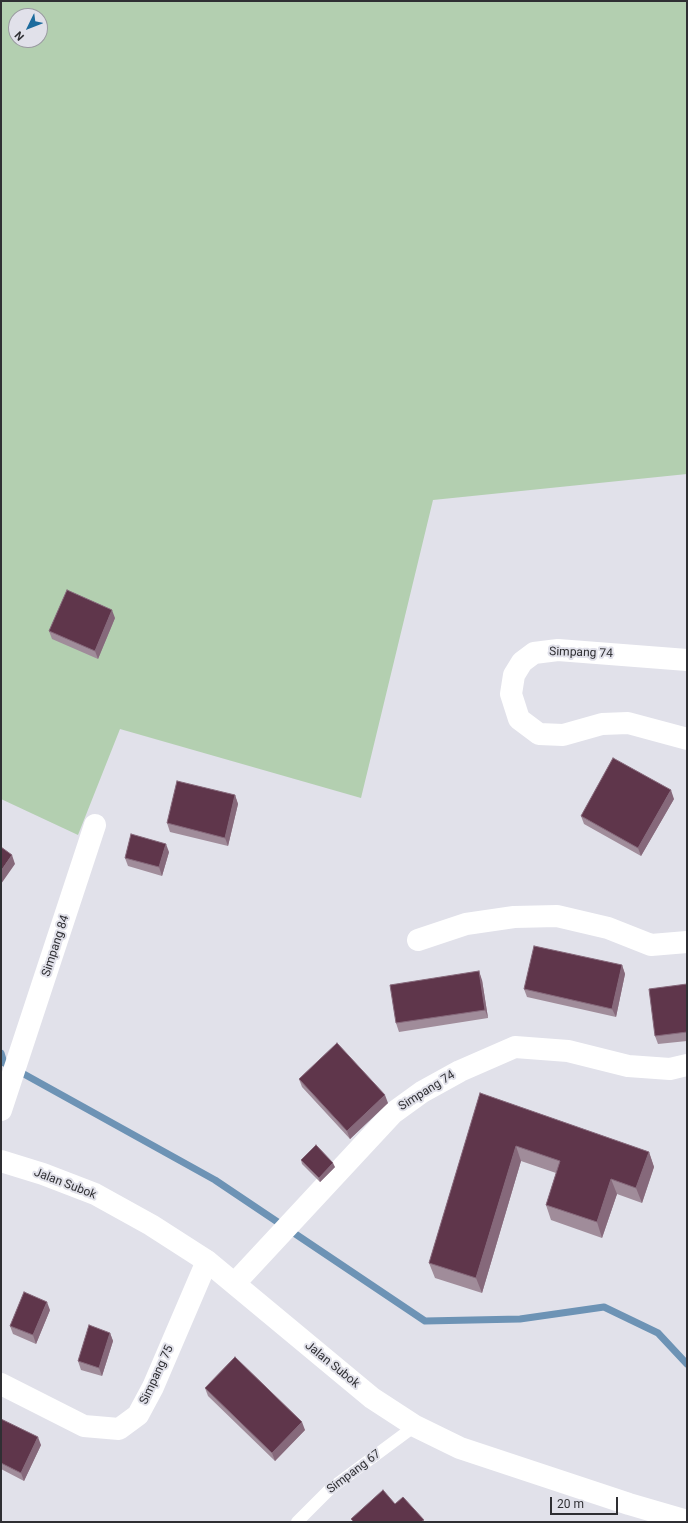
<!DOCTYPE html>
<html>
<head>
<meta charset="utf-8">
<style>
	body { margin:0 }
	#map { position:relative; width:688px; height:1523px; overflow:hidden; background:#e1e1ea; font-family:Roboto,sans-serif }
	canvas { display:block }
	.frame { position:absolute; inset:0; border:2px solid #2f2f33; pointer-events:none }
	.north { position:absolute; left:8px; top:8px; width:40px; height:40px; box-sizing:border-box; background:#e1e1ea; border:1px solid #9a9aa1; border-radius:50%; rotate:227deg; font-size:11px; font-weight:700; line-height:16px; text-align:center; color:#2f2f33 }
	.north::after { content:''; display:block; margin:auto; width:14px; height:18px; background:#1c6b9d; clip-path:polygon(50% 0,100% 100%,50% 72%,0 100%) }
	.scale { position:absolute; left:550px; top:1497px; width:68px; height:18px; box-sizing:border-box; border:2px solid #2f2f33; border-top:0; padding-left:5px; font-size:12px; line-height:14px; white-space:nowrap; color:#2f2f33; -webkit-text-stroke:3px #e1e1ea; paint-order:stroke }
</style>
</head>
<body>
<div id="map">
<canvas width="688" height="1523"></canvas>
<div class="frame"></div>
<div class="north">N</div>
<div class="scale">20 m</div>
</div>
<script>
const c = document.querySelector('canvas').getContext('2d');
c.lineJoin = 'round';
function fill(path, color) { c.fillStyle = color; c.fill(path, 'evenodd'); }
const poly = rows => new Path2D(rows.map(r => 'M' + r).join(''));
function stroke(path, color, width, dash) { c.strokeStyle = color; c.lineWidth = width; c.lineCap = dash ? 'butt' : 'round'; c.setLineDash(dash || []); c.stroke(path); }
function write(font, color, halo, rows, align = 'center') {
  c.font = font + ' Roboto,sans-serif'; c.lineWidth = 4; c.setLineDash([]); c.textBaseline = 'middle'; c.strokeStyle = halo; c.fillStyle = color; for (const [text, x, y, turn = 0] of rows) {
    c.save(); c.translate(x, y); c.rotate((+turn || 0) * Math.PI / 180); c.textAlign = isNaN(turn) ? turn : align; if (halo) c.strokeText(text, 0, 0); c.fillText(text, 0, 0); c.restore();
  }
}
const green = poly([
	[1,1,687,1,687,474,433,500,361,798,120,729,78,835,1,799],
	[16,16,40,16,40,40,16,40]
]);
const stream = poly([
	[1,1053,4,1063,215,1180,425,1321,520,1319,604,1307,658,1333,687,1364]
]);
const service = poly([
	[297,1522,330,1489,415,1426]
]);
const minor = poly([
	[687,660,558,650,534,653,522,662,514,675,511,694,519,719,539,734,563,735,602,724,628,723,687,739],
	[418,940,466,924,514,917,557,916,608,928,651,945,687,942],
	[1,1110,95,825],
	[235,1283,393,1113,422,1092,460,1071,515,1047,568,1051,628,1066,670,1069,687,1065],
	[1,1384,84,1426,119,1429,138,1415,153,1387,207,1261]
]);
const secondary = poly([
	[1,1161,43,1174,95,1194,151,1225,207,1261,372,1398,415,1426,460,1448,629,1504,687,1521]
]);
const wall = poly([
	[115,618,98,659,52,639,49,631],
	[235,795,238,804,228,846,170,832,167,823],
	[674,799,641,856,584,824,581,816],
	[169,852,162,876,128,866,125,858],
	[622,965,625,974,616,1017,527,997,524,989],
	[482,980,488,1018,399,1032,396,1023],
	[687,984,687,1041,658,1044,655,1036],
	[299,1079,388,1103,350,1139,302,1087],
	[480,1093,649,1152,654,1167,642,1203,617,1194,602,1238,551,1220,546,1205,556,1173,521,1161,482,1293,435,1278,429,1263],
	[301,1160,335,1167,320,1182,302,1164],
	[50,1310,36,1344,13,1334,10,1326],
	[110,1333,113,1341,102,1376,81,1370,78,1361],
	[205,1388,305,1430,275,1461,208,1396],
	[1,1419,41,1445,24,1481,1,1469]
]);
const shadedWall = poly([
	[112,610,115,618,98,659,95,651],
	[671,790,674,799,641,856,638,848],
	[235,795,238,804,228,846,225,838],
	[166,844,169,852,162,876,159,867],
	[12,855,15,864,1,884,1,871],
	[622,965,625,974,616,1017,612,1009],
	[479,971,482,980,488,1018,485,1010],
	[385,1095,388,1103,350,1139,347,1131],
	[516,1146,521,1161,482,1293,476,1278],
	[649,1152,654,1167,642,1203,636,1188],
	[333,1163,335,1167,320,1182,319,1178],
	[611,1179,617,1194,602,1238,597,1222],
	[47,1302,50,1310,36,1344,33,1335],
	[110,1333,113,1341,102,1376,99,1368],
	[302,1422,305,1430,275,1461,272,1453],
	[38,1437,41,1445,24,1481,21,1473]
]);
const building = poly([
	[67,590,112,610,95,651,49,631,67,590],
	[613,758,671,790,638,848,581,816,613,758],
	[177,781,235,795,225,838,167,823,177,781],
	[131,834,166,844,159,867,125,858,131,834],
	[1,847,12,855,1,871,1,847],
	[534,946,622,965,612,1009,524,989,534,946],
	[479,971,485,1010,396,1023,390,985,479,971],
	[687,984,687,1032,655,1036,649,989,687,984],
	[337,1043,385,1095,347,1131,299,1079,337,1043],
	[480,1093,649,1152,636,1188,611,1179,597,1222,546,1205,560,1161,516,1146,476,1278,429,1263,480,1093],
	[316,1145,333,1163,319,1178,301,1160,316,1145],
	[24,1292,47,1302,33,1335,10,1326,24,1292],
	[89,1325,110,1333,99,1368,78,1361,89,1325],
	[235,1357,302,1422,272,1453,205,1388,235,1357],
	[1,1419,38,1437,21,1473,1,1463,1,1419],
	[383,1490,395,1504,403,1497,424,1520,421,1522,354,1522,351,1519,383,1490]
]);
const streetNames = [
	["Simpang 74",581,653,2],
	["Simpang 84",56,946,-72],
	["Simpang 74",427,1091,-32],
	["Jalan Subok",65,1184,21],
	["Jalan Subok",332,1365,39],
	["Simpang 75",157,1375,-65],
	["Simpang 67",354,1472,-37]
];
fill(green, '#b3cfb0');
stroke(stream, '#6d93b5', 7);
stroke(service, '#fff', 12);
stroke(minor, '#fff', 22);
stroke(secondary, '#fff', 22);
fill(wall, '#a08c9a');
fill(shadedWall, '#86697b');
fill(building, '#5f364b');
stroke(building, '#86697b', 1);
write('12px', '#2f2f33', '#e1e1ea', streetNames);
</script>
</body>
</html>
